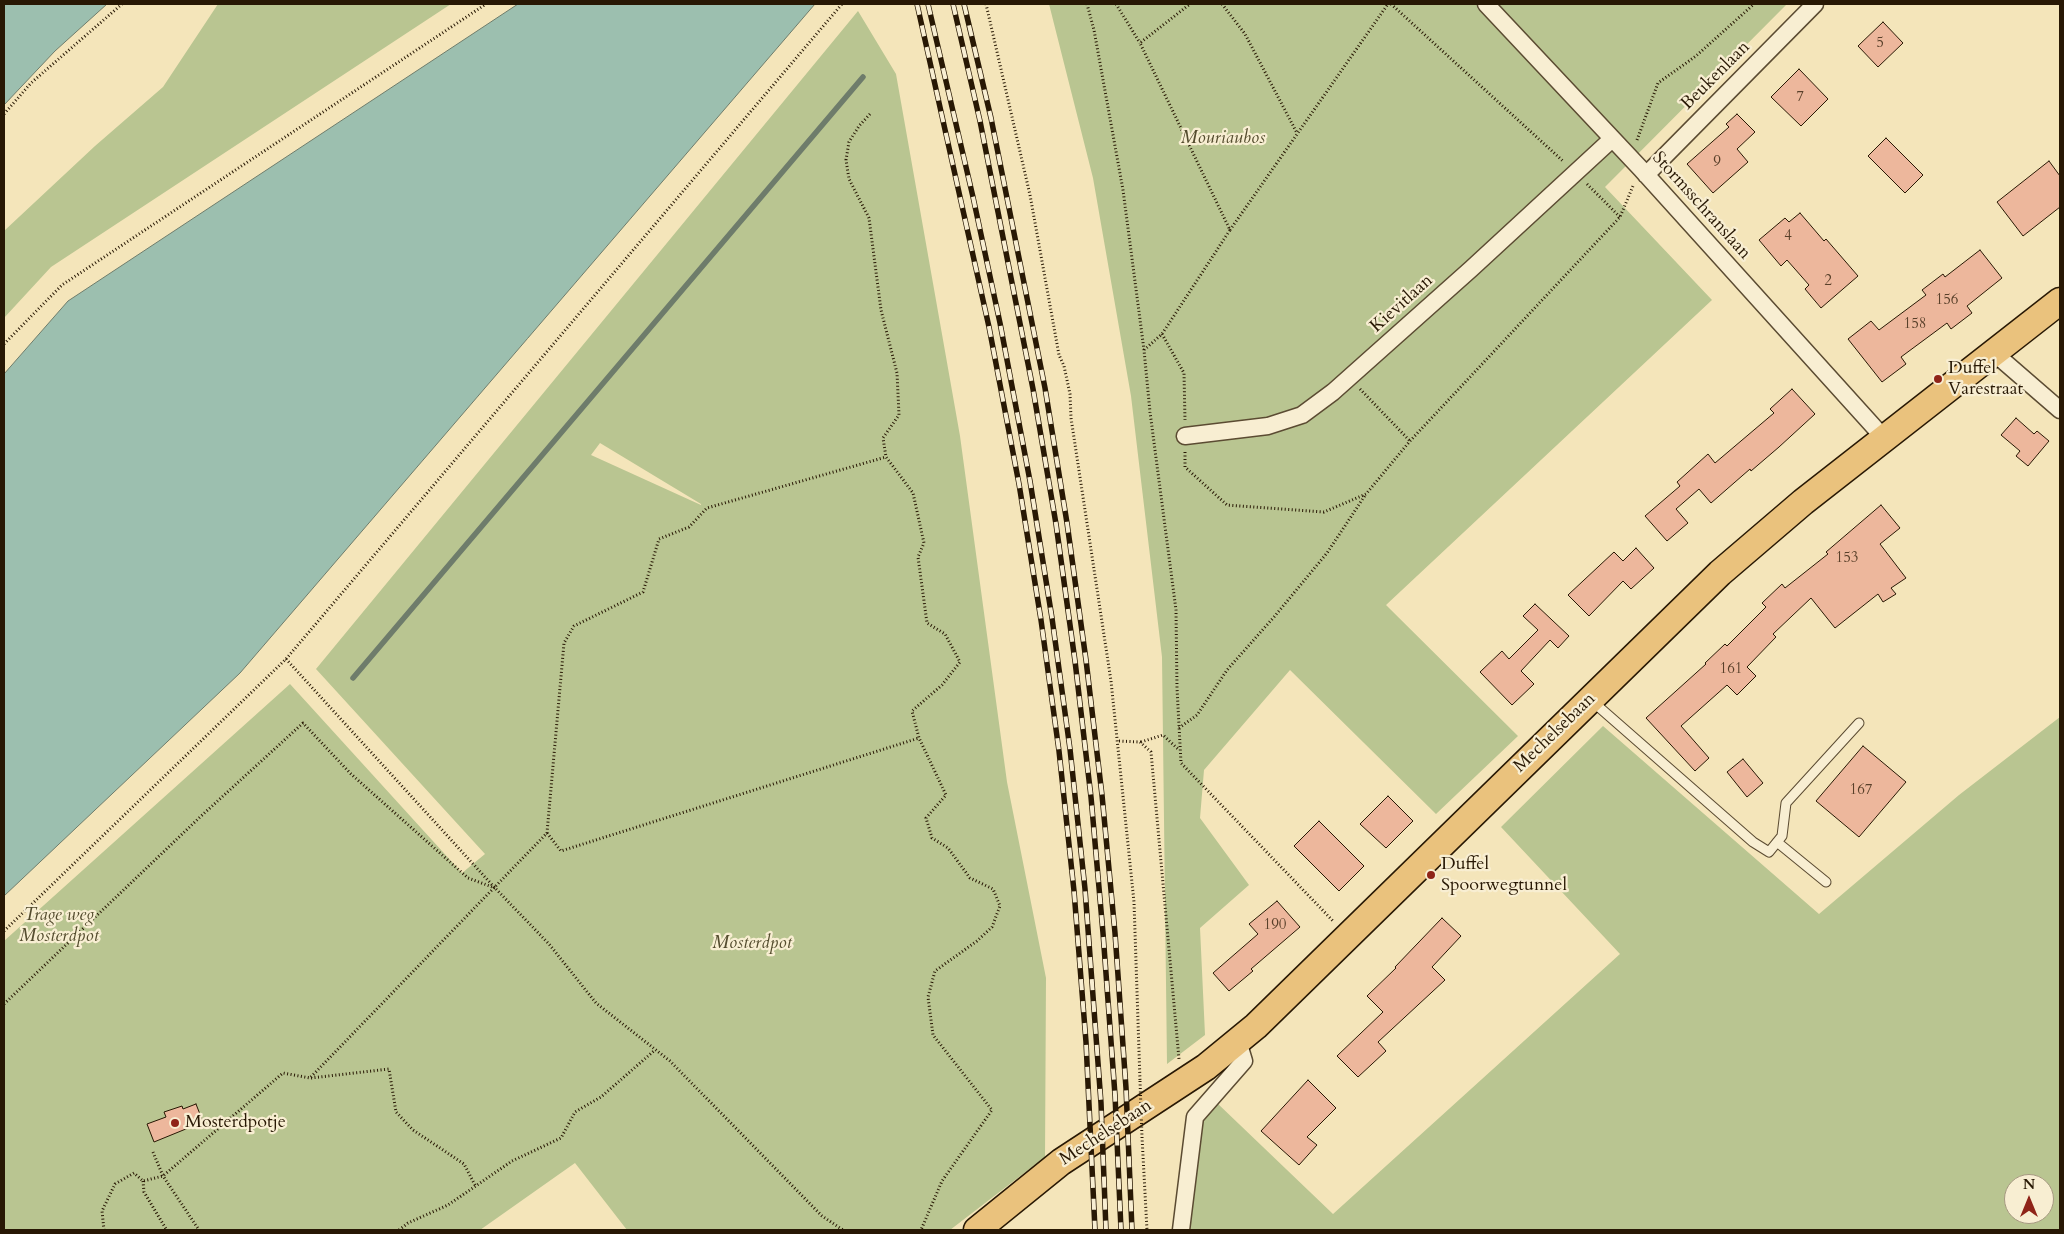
<!DOCTYPE html>
<html>
<head>
<meta charset="utf-8">
<style>
	body { margin:0 }
	#map { position:relative; width:2064px; height:1234px; overflow:hidden; background:#f4e5ba; font-family:Cardo,serif }
	canvas { display:block }
	.frame { position:absolute; inset:0; border:5px solid #281804; pointer-events:none }
	.north { position:absolute; left:2004px; top:1174px; width:50px; height:50px; box-sizing:border-box; background:#f8eed2; border:1px solid #a59880; border-radius:50%; rotate:0deg; font-size:14px; font-weight:700; line-height:20px; text-align:center; color:#281804 }
	.north::after { content:''; display:block; margin:auto; width:18px; height:22px; background:#8f2418; clip-path:polygon(50% 0,100% 100%,50% 72%,0 100%) }
</style>
</head>
<body>
<div id="map">
<canvas width="2064" height="1234"></canvas>
<div class="frame"></div>
<div class="north">N</div>
</div>
<script>
const c = document.querySelector('canvas').getContext('2d');
c.lineJoin = 'round';
function fill(path, color) { c.fillStyle = color; c.fill(path, 'evenodd'); }
const poly = rows => new Path2D(rows.map(r => 'M' + r).join(''));
function stroke(path, color, width, dash) { c.strokeStyle = color; c.lineWidth = width; c.lineCap = dash ? 'butt' : 'round'; c.setLineDash(dash || []); c.stroke(path); }
function write(font, color, halo, rows, align = 'center') {
  c.font = font + ' Cardo,serif'; c.lineWidth = 4.5; c.setLineDash([]); c.textBaseline = 'middle'; c.strokeStyle = halo; c.fillStyle = color; for (const [text, x, y, turn = 0] of rows) {
    c.save(); c.translate(x, y); c.rotate((+turn || 0) * Math.PI / 180); c.textAlign = isNaN(turn) ? turn : align; if (halo) c.strokeText(text, 0, 0); c.fillText(text, 0, 0); c.restore();
  }
}
const green = poly([
	[218,4,451,4,51,267,4,318,4,231,95,146,163,87],
	[1049,4,1787,4,1605,187,1712,300,1386,605,1518,736,1436,814,1290,670,1204,770,1200,818,1249,885,1200,928,1205,1035,1167,1064,1162,657,1131,396,1093,178],
	[858,11,896,74,960,436,1007,782,1046,978,1045,1157,950,1230,627,1230,575,1163,480,1230,4,1230,4,941,290,684,462,873,485,854,316,669],
	[600,443,701,504,701,505,591,455],
	[2060,717,2060,1230,1190,1230,1199,1128,1216,1102,1333,1214,1620,954,1501,827,1603,726,1819,914,1959,795],
	[2014,1184,2044,1184,2044,1214,2014,1214]
]);
const water = poly([
	[4,4,107,4,55,51,4,105,4,4],
	[518,4,815,4,240,673,4,896,4,374,68,301,518,4]
]);
const stream = poly([
	[353,678,863,77]
]);
const building = poly([
	[1883,22,1903,43,1878,67,1858,46,1883,22],
	[1799,69,1828,99,1801,126,1771,97,1799,69],
	[1737,114,1755,132,1737,149,1748,162,1713,193,1687,164,1729,127,1726,124,1737,114],
	[1886,138,1923,175,1905,193,1868,156,1886,138],
	[2049,161,2060,176,2060,207,2023,236,1997,202,2049,161],
	[1800,213,1824,241,1826,239,1858,276,1821,308,1805,289,1809,285,1787,260,1781,266,1759,240,1785,218,1789,222,1800,213],
	[1980,250,2002,278,1967,306,1972,313,1951,329,1947,323,1901,357,1906,364,1882,382,1848,339,1871,321,1879,330,1926,295,1922,290,1943,274,1945,277,1980,250],
	[1792,389,1815,414,1779,447,1751,471,1750,469,1711,503,1699,489,1676,509,1688,523,1667,541,1645,516,1680,486,1677,482,1708,454,1715,463,1774,413,1770,409,1792,389],
	[2016,418,2034,434,2037,431,2049,441,2028,466,2016,456,2020,451,2001,435,2016,418],
	[1881,505,1900,528,1880,544,1906,578,1891,588,1896,594,1883,602,1878,594,1835,628,1811,598,1773,634,1776,637,1747,667,1756,676,1737,695,1727,685,1681,726,1709,758,1695,771,1646,718,1706,664,1705,663,1725,644,1727,646,1766,607,1762,603,1782,584,1785,588,1828,554,1826,552,1881,505],
	[1636,548,1654,568,1631,589,1623,581,1589,616,1568,595,1614,552,1623,561,1636,548],
	[1535,604,1569,636,1558,648,1550,640,1521,671,1534,684,1512,705,1480,672,1502,651,1509,659,1538,630,1523,616,1535,604],
	[1863,746,1906,782,1859,837,1816,801,1863,746],
	[1743,759,1763,783,1747,797,1727,772,1743,759],
	[1388,796,1413,821,1386,848,1360,824,1388,796],
	[1319,821,1364,866,1339,891,1294,846,1319,821],
	[1277,901,1300,927,1251,969,1253,971,1229,991,1213,973,1258,934,1249,924,1277,901],
	[1442,918,1461,936,1432,967,1445,980,1378,1042,1386,1051,1358,1077,1337,1056,1383,1012,1367,996,1396,968,1395,967,1442,918],
	[1308,1080,1336,1108,1307,1137,1317,1145,1299,1165,1261,1131,1308,1080],
	[196,1104,203,1122,154,1142,147,1124,166,1117,164,1112,182,1106,183,1109,196,1104]
]);
const path = poly([
	[986,4,1030,195,1059,355,1064,366,1070,394,1071,418,1111,681,1134,902,1140,1081],
	[1087,4,1094,30,1123,190,1144,350,1150,412,1176,610,1177,688,1181,763,1334,922],
	[1116,4,1140,43],
	[1222,4,1245,34,1297,133],
	[1391,4,1564,162],
	[4,114,31,83,122,4],
	[870,114,859,126,849,142,846,160,849,179,869,218,881,310,897,373,899,415,883,438,886,457,913,493,924,543,918,557,927,623,945,634,960,662,942,685,912,711,919,738,946,795,926,818,932,838,948,848,970,878,993,889,1000,906,992,927,977,941,935,971,928,997,933,1035,992,1110,942,1181,921,1230],
	[1637,140,1658,83,1696,56,1754,4],
	[1587,184,1620,217],
	[1230,230,1388,4],
	[1162,334,1184,373,1185,420],
	[4,344,62,285,486,4],
	[1144,350,1162,334,1230,230,1140,43,1190,4],
	[1360,389,1410,441],
	[1185,452,1185,467,1227,505,1324,512,1366,494,1410,441,1620,217,1633,186],
	[286,659,495,888,549,944,596,1003,670,1061,822,1216,843,1230],
	[1179,728,1197,715,1227,670,1274,617,1327,553,1366,494],
	[1119,741,1140,742,1151,752,1179,1059],
	[1141,742,1163,735,1178,749],
	[547,833,561,851,919,738],
	[4,931,286,659,842,4],
	[4,1004,199,818,303,723,351,774,468,878,495,888],
	[311,1078,389,1069,396,1112,413,1130,464,1164,476,1187],
	[1142,1137,1147,1230],
	[153,1152,163,1176,199,1230],
	[143,1181,144,1192,166,1229],
	[104,1230,102,1211,115,1184,134,1173,143,1181,163,1176,283,1073,310,1078,547,833,564,643,574,626,643,592,659,539,689,527,707,508,886,457],
	[399,1230,408,1223,448,1205,512,1161,561,1138,575,1112,601,1097,655,1050]
]);
const service = poly([
	[1592,701,1753,842,1769,852,1782,836,1786,803,1859,723],
	[1777,842,1826,882]
]);
const minor = poly([
	[1486,4,1641,169,1884,438],
	[1646,175,1815,4],
	[1993,352,2060,410],
	[1185,436,1268,426,1302,415,1333,392,1471,269,1612,139],
	[1181,1230,1195,1117,1244,1061,1238,1041]
]);
const primary = poly([
	[977,1230,1061,1162,1206,1067,1256,1026,1720,573,1803,502,2060,301]
]);
const rail = poly([
	[917,4,989,327,1019,484,1041,620,1059,751,1074,891,1086,1042,1095,1230],
	[928,4,973,197,1000,323,1030,481,1052,618,1070,749,1085,889,1101,1103,1106,1230],
	[953,4,980,121,1033,389,1056,524,1075,661,1091,797,1103,933,1115,1095,1121,1230],
	[964,4,991,118,1045,388,1067,523,1086,660,1102,795,1115,933,1126,1088,1132,1230]
]);
const pathBridge = poly([
	[1140,1081,1142,1137]
]);
const markers = [
	[1938,379,5,"#8f2418"],
	[1431,875,5,"#8f2418"],
	[175,1123,5,"#8f2418"]
];
const numberNames = [
	["5",1880,44],
	["7",1800,98],
	["9",1717,163],
	["4",1788,237],
	["2",1828,282],
	["156",1947,301],
	["158",1915,325],
	["153",1847,559],
	["161",1731,670],
	["167",1861,791],
	["190",1275,926]
];
const streetNames = [
	["Beukenlaan",1716,76,-45],
	["Stormsschranslaan",1701,206,48],
	["Kievitlaan",1402,304,-42],
	["Mechelsebaan",1555,733,-44],
	["Mechelsebaan",1106,1133,-33]
];
const parkNames = [
	["Mouriaubos",1223,139],
	["Trage weg",59,916],
	["Mosterdpot",59,937],
	["Mosterdpot",752,944]
];
const poiNames = [
	["Duffel",1948,369],
	["Varestraat",1948,390],
	["Duffel",1441,865],
	["Spoorwegtunnel",1441,886],
	["Mosterdpotje",185,1123]
];
fill(green, '#b9c591');
fill(water, '#9cbfaf');
stroke(water, '#6e7c6b', 1);
stroke(stream, '#6e7c6b', 5.5);
fill(building, '#edb79c');
stroke(building, '#281804', 1);
stroke(service, '#5b4b32', 11);
stroke(minor, '#5b4b32', 19);
stroke(primary, '#281804', 29);
stroke(path, '#281804', 3, [1, 2.5]);
stroke(service, '#f8eed2', 9);
stroke(minor, '#f8eed2', 16);
stroke(primary, '#eac27d', 26);
stroke(rail, '#281804', 5.5);
stroke(rail, '#f8eed2', 4, [11]);
stroke(pathBridge, '#281804', 3, [1, 2.5]);
for (const [x, y, r, color] of markers) { const dot = new Path2D(); dot.arc(x, y, r, 0, 2 * Math.PI); c.fillStyle = color; c.fill(dot); stroke(dot, '#f8eed2', 2); }
write('15px', '#59402a', null, numberNames);
write('18px', '#281804', '#f8eed2', streetNames);
write('italic 18px', '#544c2e', '#f8eed2', parkNames);
write('18px', '#281804', '#f8eed2', poiNames, 'left');
</script>
</body>
</html>
